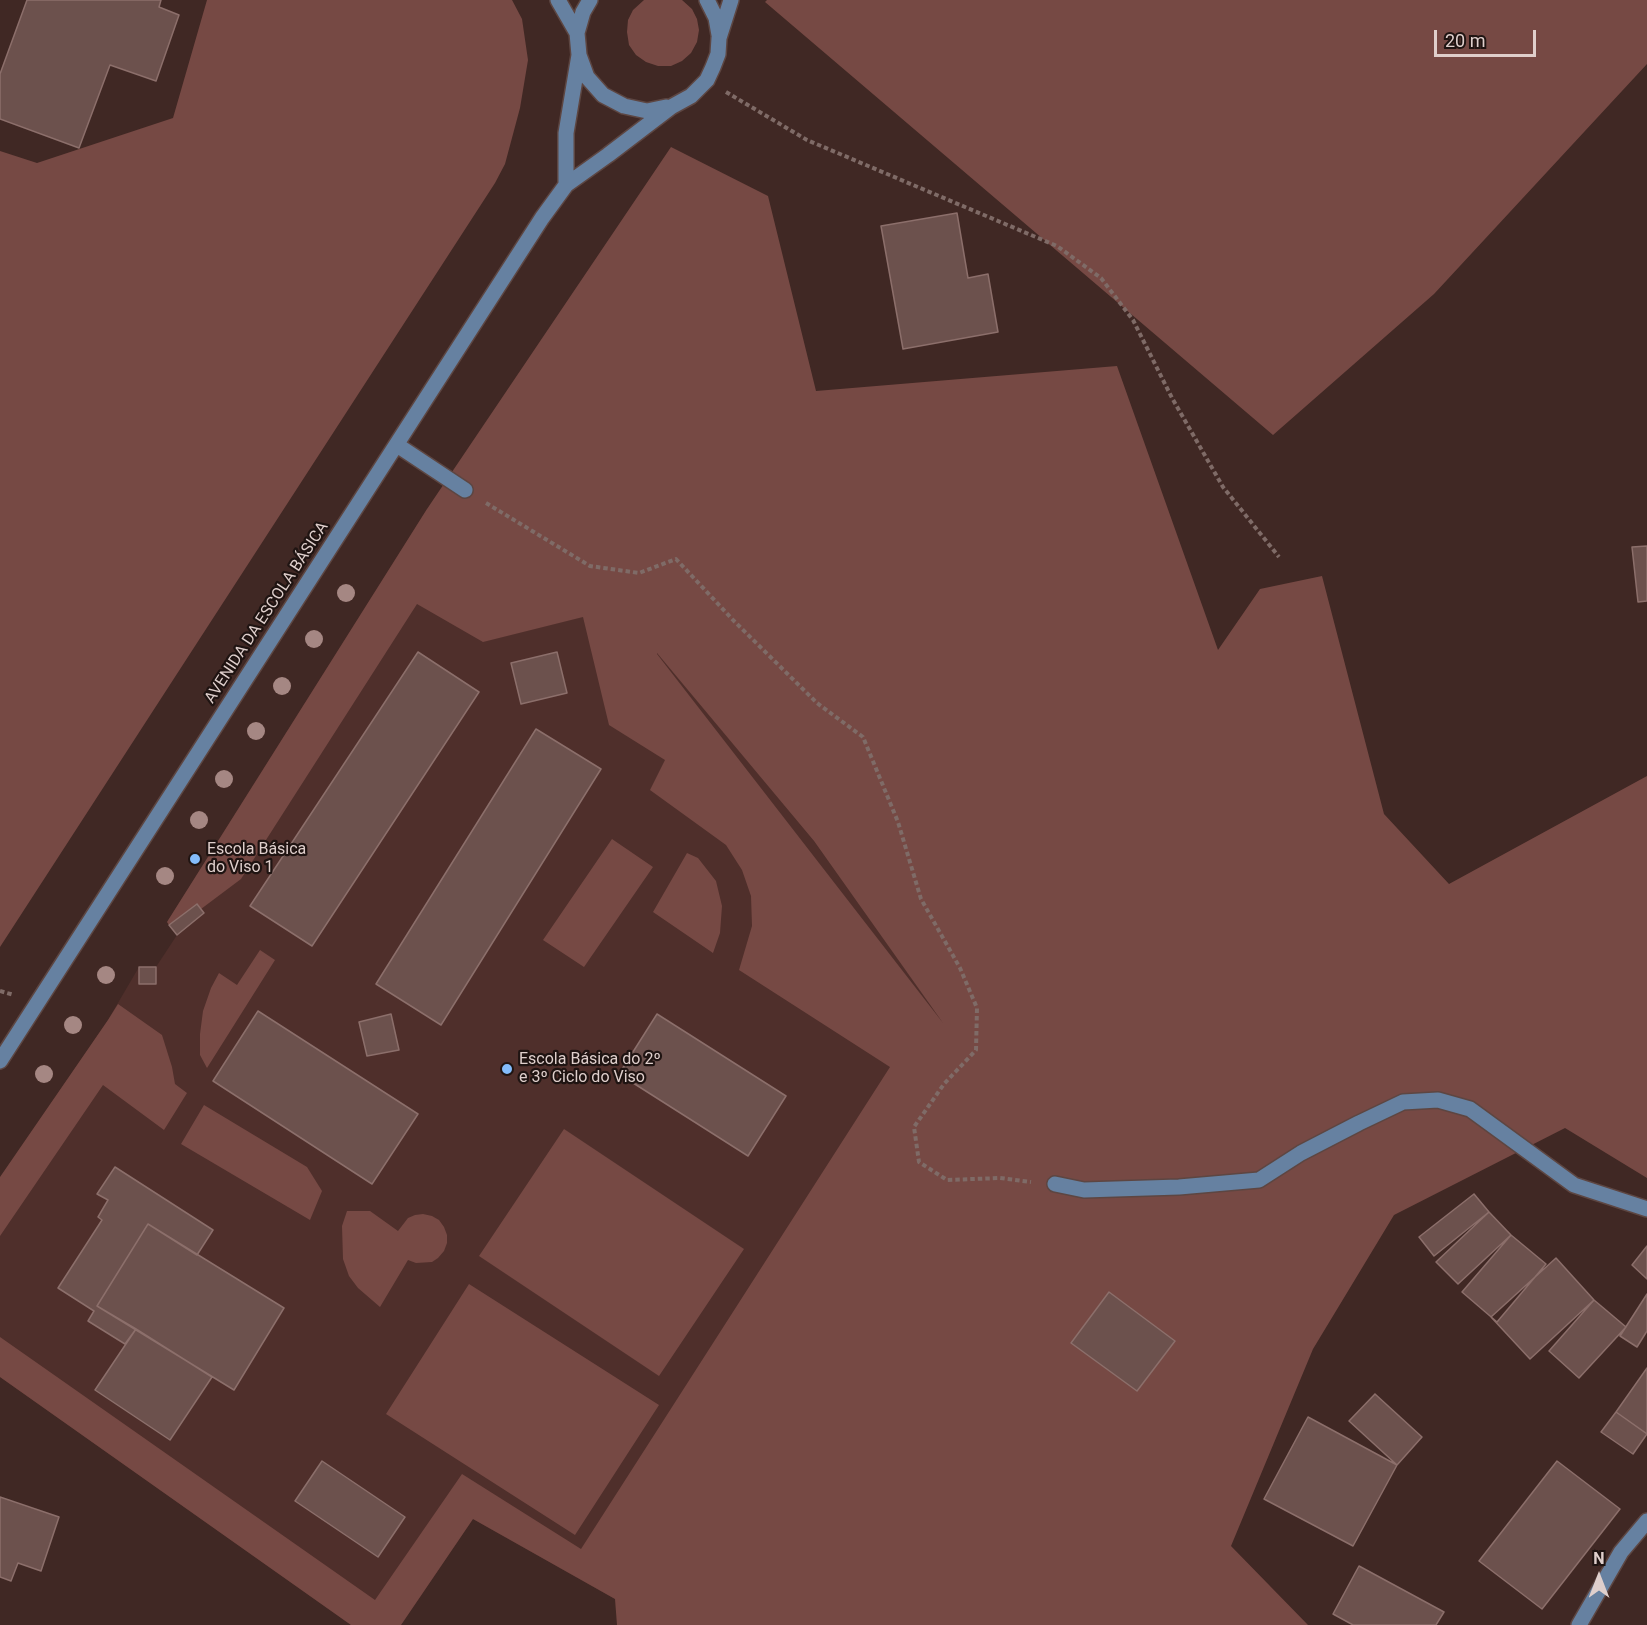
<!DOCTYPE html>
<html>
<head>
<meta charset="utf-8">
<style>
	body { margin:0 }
	#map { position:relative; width:1647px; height:1625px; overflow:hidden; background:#402824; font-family:Roboto,sans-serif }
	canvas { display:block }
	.north { position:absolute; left:1569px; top:1547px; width:60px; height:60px; -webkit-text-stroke:4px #1f1412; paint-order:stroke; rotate:0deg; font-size:16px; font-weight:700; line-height:24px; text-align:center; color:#dfcfcc }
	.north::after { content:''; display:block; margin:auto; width:21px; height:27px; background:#dfcfcc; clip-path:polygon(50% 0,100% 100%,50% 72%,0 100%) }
	.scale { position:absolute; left:1434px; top:30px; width:102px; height:27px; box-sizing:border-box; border:3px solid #dfcfcc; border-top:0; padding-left:8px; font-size:18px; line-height:21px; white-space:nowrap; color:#dfcfcc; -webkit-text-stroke:4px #1f1412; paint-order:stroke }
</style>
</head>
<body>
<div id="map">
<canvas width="1647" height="1625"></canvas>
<div class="north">N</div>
<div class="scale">20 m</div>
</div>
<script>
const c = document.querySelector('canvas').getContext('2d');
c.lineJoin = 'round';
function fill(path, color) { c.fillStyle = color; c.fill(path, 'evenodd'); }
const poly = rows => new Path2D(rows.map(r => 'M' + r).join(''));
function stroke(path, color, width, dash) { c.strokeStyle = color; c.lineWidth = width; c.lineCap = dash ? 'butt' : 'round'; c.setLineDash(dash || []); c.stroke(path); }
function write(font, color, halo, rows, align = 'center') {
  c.font = font + ' Roboto,sans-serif'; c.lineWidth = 4.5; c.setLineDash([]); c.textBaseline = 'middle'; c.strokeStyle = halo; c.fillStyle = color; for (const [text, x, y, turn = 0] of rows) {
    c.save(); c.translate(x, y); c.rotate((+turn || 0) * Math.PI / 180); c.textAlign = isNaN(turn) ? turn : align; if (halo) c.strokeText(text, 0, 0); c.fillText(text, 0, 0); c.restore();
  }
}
const built = poly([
	[427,509,641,633,814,841,957,1042,615,1599,473,1519,401,1625,351,1625,0,1377,0,1178,108,1020,139,967,156,967,177,935,167,922]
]);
const green = poly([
	[207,0,512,0,522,19,528,60,520,108,505,164,495,183,0,947,0,151,37,163,173,118],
	[644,0,682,0,692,9,697,19,699,30,697,42,691,53,682,61,671,66,658,66,646,62,636,55,629,45,627,32,628,20,633,10],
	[767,0,1647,0,1647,64,1434,294,1273,435,765,2],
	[671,147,768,196,816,391,1117,366,1218,650,1260,589,1322,576,1384,814,1449,884,1647,776,1647,1178,1565,1128,1394,1215,1313,1349,1231,1546,1308,1625,617,1625,615,1599,473,1519,401,1625,351,1625,0,1377,0,1337,375,1600,462,1474,581,1549,890,1067,739,970,752,926,751,896,742,870,726,845,650,790,665,760,609,725,583,617,483,642,417,604,241,879,201,909,169,925,167,922,427,509],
	[657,653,814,841,943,1023,657,654],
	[612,839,653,867,584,967,543,940],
	[687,853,698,858,716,881,722,906,720,933,713,953,653,912],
	[260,950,275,960,207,1068,200,1055,200,1034,203,1011,211,988,219,973,237,985],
	[118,1004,162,1035,172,1067,175,1084,187,1093,164,1130,103,1085,0,1236,0,1177,108,1020],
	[204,1105,307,1167,322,1191,310,1220,181,1144],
	[564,1129,744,1249,659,1376,479,1256],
	[347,1211,370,1211,398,1231,408,1218,415,1215,423,1214,432,1216,439,1220,444,1227,447,1235,447,1243,444,1251,438,1258,432,1262,416,1263,408,1260,380,1307,358,1288,349,1276,343,1259,342,1226],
	[469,1284,659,1405,575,1535,386,1414]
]);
const building = poly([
	[27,0,161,0,159,7,179,15,156,81,110,65,79,148,0,119,0,74,27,0],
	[957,213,968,278,988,274,998,332,903,349,881,226,957,213],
	[1647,546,1647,601,1638,602,1632,547,1647,546],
	[418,652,479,692,312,946,250,906,418,652],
	[557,652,567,693,521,704,511,663,557,652],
	[536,729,601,769,441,1025,376,984,536,729],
	[197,904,204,913,177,935,169,925,197,904],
	[139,967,156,967,156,984,139,984,139,967],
	[258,1011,418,1114,372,1184,213,1081,258,1011],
	[391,1014,399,1050,367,1056,359,1022,391,1014],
	[657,1014,786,1096,748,1156,619,1074,657,1014],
	[115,1167,213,1230,197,1255,148,1224,97,1306,136,1329,125,1344,88,1321,94,1311,58,1288,102,1220,98,1217,108,1200,97,1194,115,1167],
	[1474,1194,1489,1212,1434,1256,1419,1237,1474,1194],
	[1489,1212,1511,1235,1458,1284,1436,1262,1489,1212],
	[148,1224,284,1308,234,1390,97,1306,148,1224],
	[1511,1235,1546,1264,1497,1322,1462,1292,1511,1235],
	[1647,1246,1647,1279,1632,1265,1647,1246],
	[1556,1258,1594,1300,1530,1359,1491,1317,1556,1258],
	[1109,1292,1175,1341,1137,1391,1071,1343,1109,1292],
	[1647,1294,1647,1331,1637,1347,1620,1336,1647,1294],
	[1594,1300,1626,1327,1579,1378,1549,1351,1594,1300],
	[136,1329,212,1377,170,1440,95,1390,136,1329],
	[1647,1368,1647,1434,1616,1412,1647,1368],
	[1375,1394,1422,1437,1397,1465,1349,1421,1375,1394],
	[1616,1412,1647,1434,1633,1454,1601,1432,1616,1412],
	[1308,1417,1397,1465,1353,1546,1264,1499,1308,1417],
	[322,1461,405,1517,378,1557,295,1501,322,1461],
	[1557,1461,1620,1509,1542,1609,1479,1561,1557,1461],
	[0,1497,59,1517,41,1571,18,1563,11,1581,0,1577,0,1497],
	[1359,1566,1444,1612,1436,1625,1353,1625,1333,1614,1359,1566]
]);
const path = poly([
	[726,92,807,140,1057,246,1101,278,1133,320,1172,398,1223,487,1279,557],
	[486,503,590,566,639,573,676,559,734,621,817,703,863,737,898,822,921,899,960,968,977,1008,976,1050,944,1084,914,1127,919,1162,947,1180,1000,1178,1031,1182],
	[0,991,14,995]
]);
const minor = poly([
	[558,0,577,33],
	[707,0,716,18,719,35],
	[579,55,587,77,603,95,624,106,647,111,666,107],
	[566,185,566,133,579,55,577,33,583,12,590,0],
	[397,445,465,490],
	[0,1061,542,218,566,185,608,155,671,107,691,96,707,80,713,67,718,54,719,38,731,0],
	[1055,1184,1084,1190,1179,1187,1259,1180,1301,1153,1359,1123,1403,1102,1438,1100,1470,1109,1574,1185,1647,1209],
	[1579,1625,1621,1552,1647,1521]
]);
const trees = [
	[346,593],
	[314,639],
	[282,686],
	[256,731],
	[224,779],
	[199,820],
	[165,876],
	[106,975],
	[73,1025],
	[44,1074]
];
const markers = [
	[195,859,6,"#84bcfb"],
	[507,1069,6,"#84bcfb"]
];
const streetNames = [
	["AVENIDA DA ESCOLA BÁSICA",267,613,-57]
];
const poiNames = [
	["Escola Básica",207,850],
	["do Viso 1",207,868],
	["Escola Básica do 2º",519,1060],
	["e 3º Ciclo do Viso",519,1078]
];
fill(built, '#4f2f2b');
fill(green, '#764944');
fill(building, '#6c514d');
stroke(building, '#8c6f6b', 1.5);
stroke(minor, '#5d4642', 18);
stroke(path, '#7f6b67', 4, [4.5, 3]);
stroke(minor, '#6681a1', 15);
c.fillStyle = '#a58783';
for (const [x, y] of trees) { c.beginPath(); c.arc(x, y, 9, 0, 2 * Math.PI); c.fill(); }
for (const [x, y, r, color] of markers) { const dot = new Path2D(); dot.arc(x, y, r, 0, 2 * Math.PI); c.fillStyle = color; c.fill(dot); stroke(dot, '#1f1412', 2); }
write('16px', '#dfcfcc', '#1f1412', streetNames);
write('16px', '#dfcfcc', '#1f1412', poiNames, 'left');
</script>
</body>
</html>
